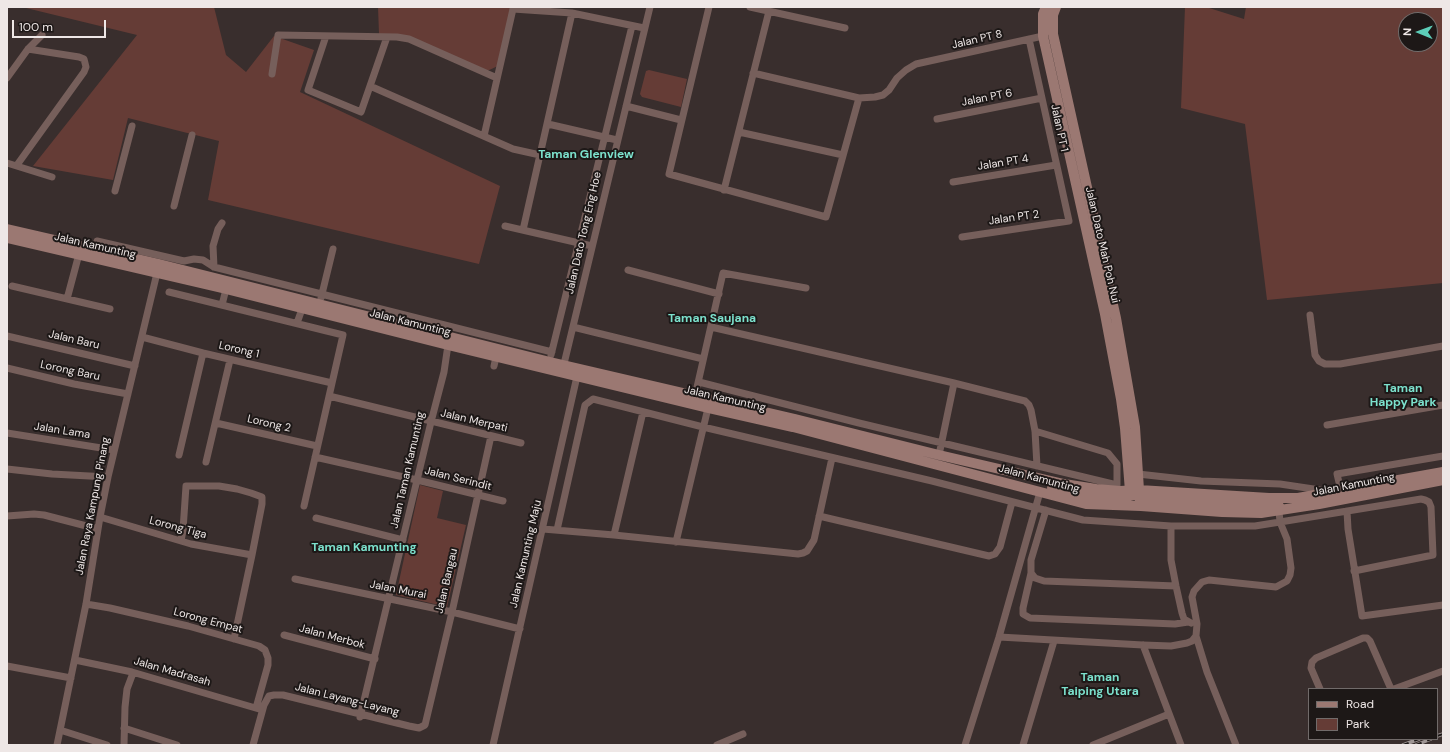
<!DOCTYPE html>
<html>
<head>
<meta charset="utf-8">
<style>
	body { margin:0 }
	#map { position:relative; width:1450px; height:752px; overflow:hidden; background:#392e2d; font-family:"DM Sans",sans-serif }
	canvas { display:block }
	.frame { position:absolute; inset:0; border:8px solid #eee7e6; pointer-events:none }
	.legend { position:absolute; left:1308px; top:688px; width:130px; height:52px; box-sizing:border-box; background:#1d1817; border:1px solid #716b6a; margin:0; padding:5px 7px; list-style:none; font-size:12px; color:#eee7e6 }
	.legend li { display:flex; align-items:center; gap:8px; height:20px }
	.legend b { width:20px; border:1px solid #716b6a }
	.north { position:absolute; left:1398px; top:12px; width:40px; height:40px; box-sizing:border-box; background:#1d1817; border:1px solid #716b6a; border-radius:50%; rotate:271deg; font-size:11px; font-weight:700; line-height:16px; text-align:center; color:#eee7e6 }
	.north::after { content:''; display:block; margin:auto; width:14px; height:18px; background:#5dceb9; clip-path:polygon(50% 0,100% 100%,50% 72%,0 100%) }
	.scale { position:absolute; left:12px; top:20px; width:94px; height:18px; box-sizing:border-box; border:2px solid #eee7e6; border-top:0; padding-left:5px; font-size:12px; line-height:14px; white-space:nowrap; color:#eee7e6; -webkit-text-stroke:3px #1d1817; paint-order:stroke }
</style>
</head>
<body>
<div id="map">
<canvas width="1450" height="752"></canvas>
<div class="frame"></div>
<ul class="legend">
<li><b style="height:5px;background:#9b7872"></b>Road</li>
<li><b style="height:11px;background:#653c36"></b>Park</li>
</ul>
<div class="north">N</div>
<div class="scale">100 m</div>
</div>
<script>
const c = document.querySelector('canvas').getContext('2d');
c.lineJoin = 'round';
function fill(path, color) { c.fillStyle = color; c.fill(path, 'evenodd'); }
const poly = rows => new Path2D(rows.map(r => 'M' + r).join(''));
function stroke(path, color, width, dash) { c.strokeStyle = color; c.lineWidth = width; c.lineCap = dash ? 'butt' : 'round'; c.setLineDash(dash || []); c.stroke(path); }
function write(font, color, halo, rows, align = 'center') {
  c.font = font + ' "DM Sans",sans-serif'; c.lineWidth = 4; c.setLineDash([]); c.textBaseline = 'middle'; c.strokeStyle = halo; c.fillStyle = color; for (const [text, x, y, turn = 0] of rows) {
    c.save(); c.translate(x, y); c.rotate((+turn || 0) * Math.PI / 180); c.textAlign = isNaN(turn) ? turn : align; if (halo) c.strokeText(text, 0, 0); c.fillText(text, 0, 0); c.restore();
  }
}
const green = poly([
	[22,7,214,7,226,55,246,72,274,36,314,50,300,92,500,186,479,264,208,200,219,141,128,118,113,180,33,166,137,35],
	[378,7,513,7,498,66,487,71,407,36,379,34],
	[1185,7,1206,7,1244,19,1246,7,1443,7,1443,283,1267,300,1245,124,1181,108],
	[1406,20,1430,20,1430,44,1406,44],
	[649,70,687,79,681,107,642,97,640,94,646,71],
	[420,485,443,491,437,518,466,525,447,607,396,595]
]);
const street = poly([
	[709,7,669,174,826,217,859,98,753,73],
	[750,7,845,28],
	[326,36,308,90,361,112,387,37],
	[272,74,278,35,397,37,409,39,497,78],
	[7,78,28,49,42,35],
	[370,86,513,149,540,155],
	[859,98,875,97,883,95,889,90,897,78,906,70,916,64,1043,36],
	[626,106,681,120],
	[937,119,1042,98],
	[548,124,617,140],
	[739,132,843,155],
	[484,136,513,9,572,13,644,28],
	[7,163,52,177],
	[17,165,84,72,86,67,84,59,79,57,28,49],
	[953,182,1056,165],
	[724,190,769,11],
	[115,191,132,126],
	[174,206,192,135],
	[505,226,592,246],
	[523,230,572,13],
	[962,237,1069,221,1029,39],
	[97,241,184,261,194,259,203,260,214,267,552,352],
	[214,267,213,246,218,229,222,223],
	[628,270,719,294],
	[12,286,110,309],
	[169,292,343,335,304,506],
	[321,298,333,249],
	[67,299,79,254],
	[222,305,226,289],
	[1310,315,1315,355,1319,361,1325,364,1340,364,1443,346],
	[297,323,302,309],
	[573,327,703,359],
	[711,327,954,383,1025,401,1029,405,1031,410,1035,431,1037,466],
	[7,336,135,366],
	[142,337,203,353,332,383],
	[551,355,632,26],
	[494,366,496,357],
	[7,368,74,384,128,394],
	[563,368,650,7],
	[699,382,859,423,1117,485,1117,464,1108,453,1035,431],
	[329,396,521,443],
	[695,396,723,273,806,288],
	[216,423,317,446],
	[1327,425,1443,405],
	[7,433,114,450],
	[179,455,203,353],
	[939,455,954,383],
	[315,457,417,480,503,501],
	[206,462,230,360],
	[7,469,52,474,108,477],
	[1138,474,1201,481,1280,484,1327,491],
	[1341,491,1337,474,1443,456],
	[1046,510,1031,560,1031,573,1035,578,1044,581,1176,586],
	[1347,511,1348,529,1362,616,1443,605],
	[7,516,34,514,44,515,98,529],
	[819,516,989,556,995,554,1000,547,1012,502],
	[100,517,191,544,252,555],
	[316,518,403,540],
	[1171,526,1171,560,1176,586,1182,613,1184,619,1191,623],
	[543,529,614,535,798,554,803,553,807,551,814,540,832,458],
	[557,530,585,405,593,399,703,427,932,481,1083,520,1171,526,1255,526,1280,522,1279,511],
	[614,535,643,412],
	[181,541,183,530,186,486,219,486,237,489,251,493,262,497,262,504,252,555,234,639],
	[676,542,708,408],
	[1031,573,1023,608,1023,614,1030,618,1175,624,1188,622],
	[295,579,452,612,520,629],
	[86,604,110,608,188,626,259,646,265,650,268,658,268,665,256,708],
	[284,635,375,659],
	[1196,636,1207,672,1236,745],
	[999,637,1143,645,1171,646,1187,643,1192,641,1196,636,1197,624,1192,597,1194,591,1202,582,1209,580,1276,587,1287,581,1290,575,1291,568,1287,539,1280,522,1421,499,1425,500,1429,502,1431,507,1433,555,1354,571],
	[1143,645,1181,745],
	[75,660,132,672,259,709],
	[7,666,71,678],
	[1320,689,1311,668,1312,662,1316,658,1363,638,1367,638,1370,641,1391,689],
	[1394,689,1443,671],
	[360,717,431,422,444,372,448,345],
	[124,728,177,745],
	[60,730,107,745],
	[57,745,86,604,100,517,108,477,157,273],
	[124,745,125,707,127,689,133,673],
	[253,745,264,705,269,696,274,695,283,695,409,726,419,728,425,725,452,612,491,436],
	[493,745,578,372],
	[717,745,743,734],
	[965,745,999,637,1040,492],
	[1023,745,1054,641],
	[1093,745,1169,714]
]);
const secondary = poly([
	[1046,7,1043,14,1043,36,1105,314,1121,399,1125,428,1130,491],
	[1056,7,1053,15,1053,34,1116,318,1135,427,1139,490],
	[7,229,159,264,550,362,795,419,939,455,1064,484,1096,489,1120,491,1139,490,1269,498,1298,498,1443,472],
	[7,238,226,289,448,345,708,408,793,427,1086,504,1141,506,1222,512,1261,513,1319,504,1443,480],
	[1052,488,1099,497,1119,498,1133,495],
	[1130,491,1140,498,1181,502,1279,506]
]);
const rail = poly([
	[1437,736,1443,734],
	[1403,745,1419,739],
	[1416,745,1431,739]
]);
const streetNames = [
	["Jalan PT 8",977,40,-13],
	["Jalan PT 6",987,98,-11],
	["Jalan PT 1",1059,128,78],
	["Jalan PT 4",1003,163,-9],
	["Jalan PT 2",1014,218,-8],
	["Jalan Dato Tong Eng Hoe",584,233,-77],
	["Jalan Dato Mah Poh Nui",1102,245,77],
	["Jalan Kamunting",95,246,13],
	["Jalan Kamunting",410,323,14],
	["Jalan Baru",74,340,13],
	["Lorong 1",239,350,13],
	["Lorong Baru",70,371,12],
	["Jalan Kamunting",725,399,13],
	["Jalan Merpati",474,421,13],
	["Lorong 2",269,424,13],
	["Jalan Lama",62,431,9],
	["Jalan Taman Kamunting",408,470,-77],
	["Jalan Serindit",458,479,14],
	["Jalan Kamunting",1039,479,15],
	["Jalan Kamunting",1354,485,-11],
	["Jalan Raya Kampung Pinang",93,506,-79],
	["Lorong Tiga",178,528,15],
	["Jalan Kamunting Maju",526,554,-77],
	["Jalan Bangau",447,581,-77],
	["Jalan Murai",398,590,11],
	["Lorong Empat",208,621,15],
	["Jalan Merbok",332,637,15],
	["Jalan Madrasah",172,672,16],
	["Jalan Layang-Layang",347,700,14]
];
const neighbourhoodNames = [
	["Taman Glenview",586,155],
	["Taman Saujana",712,319],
	["Taman",1403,389],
	["Happy Park",1403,403],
	["Taman Kamunting",364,548],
	["Taman",1100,678],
	["Taiping Utara",1100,692]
];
fill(green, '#653c36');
stroke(street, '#765f5b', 7);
stroke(secondary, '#9b7872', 10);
stroke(rail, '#9e9594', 3.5);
stroke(rail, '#1d1817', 2, [6]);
write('11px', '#eee7e6', '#1d1817', streetNames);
write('bold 12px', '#7ce1cd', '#1d1817', neighbourhoodNames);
</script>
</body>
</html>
